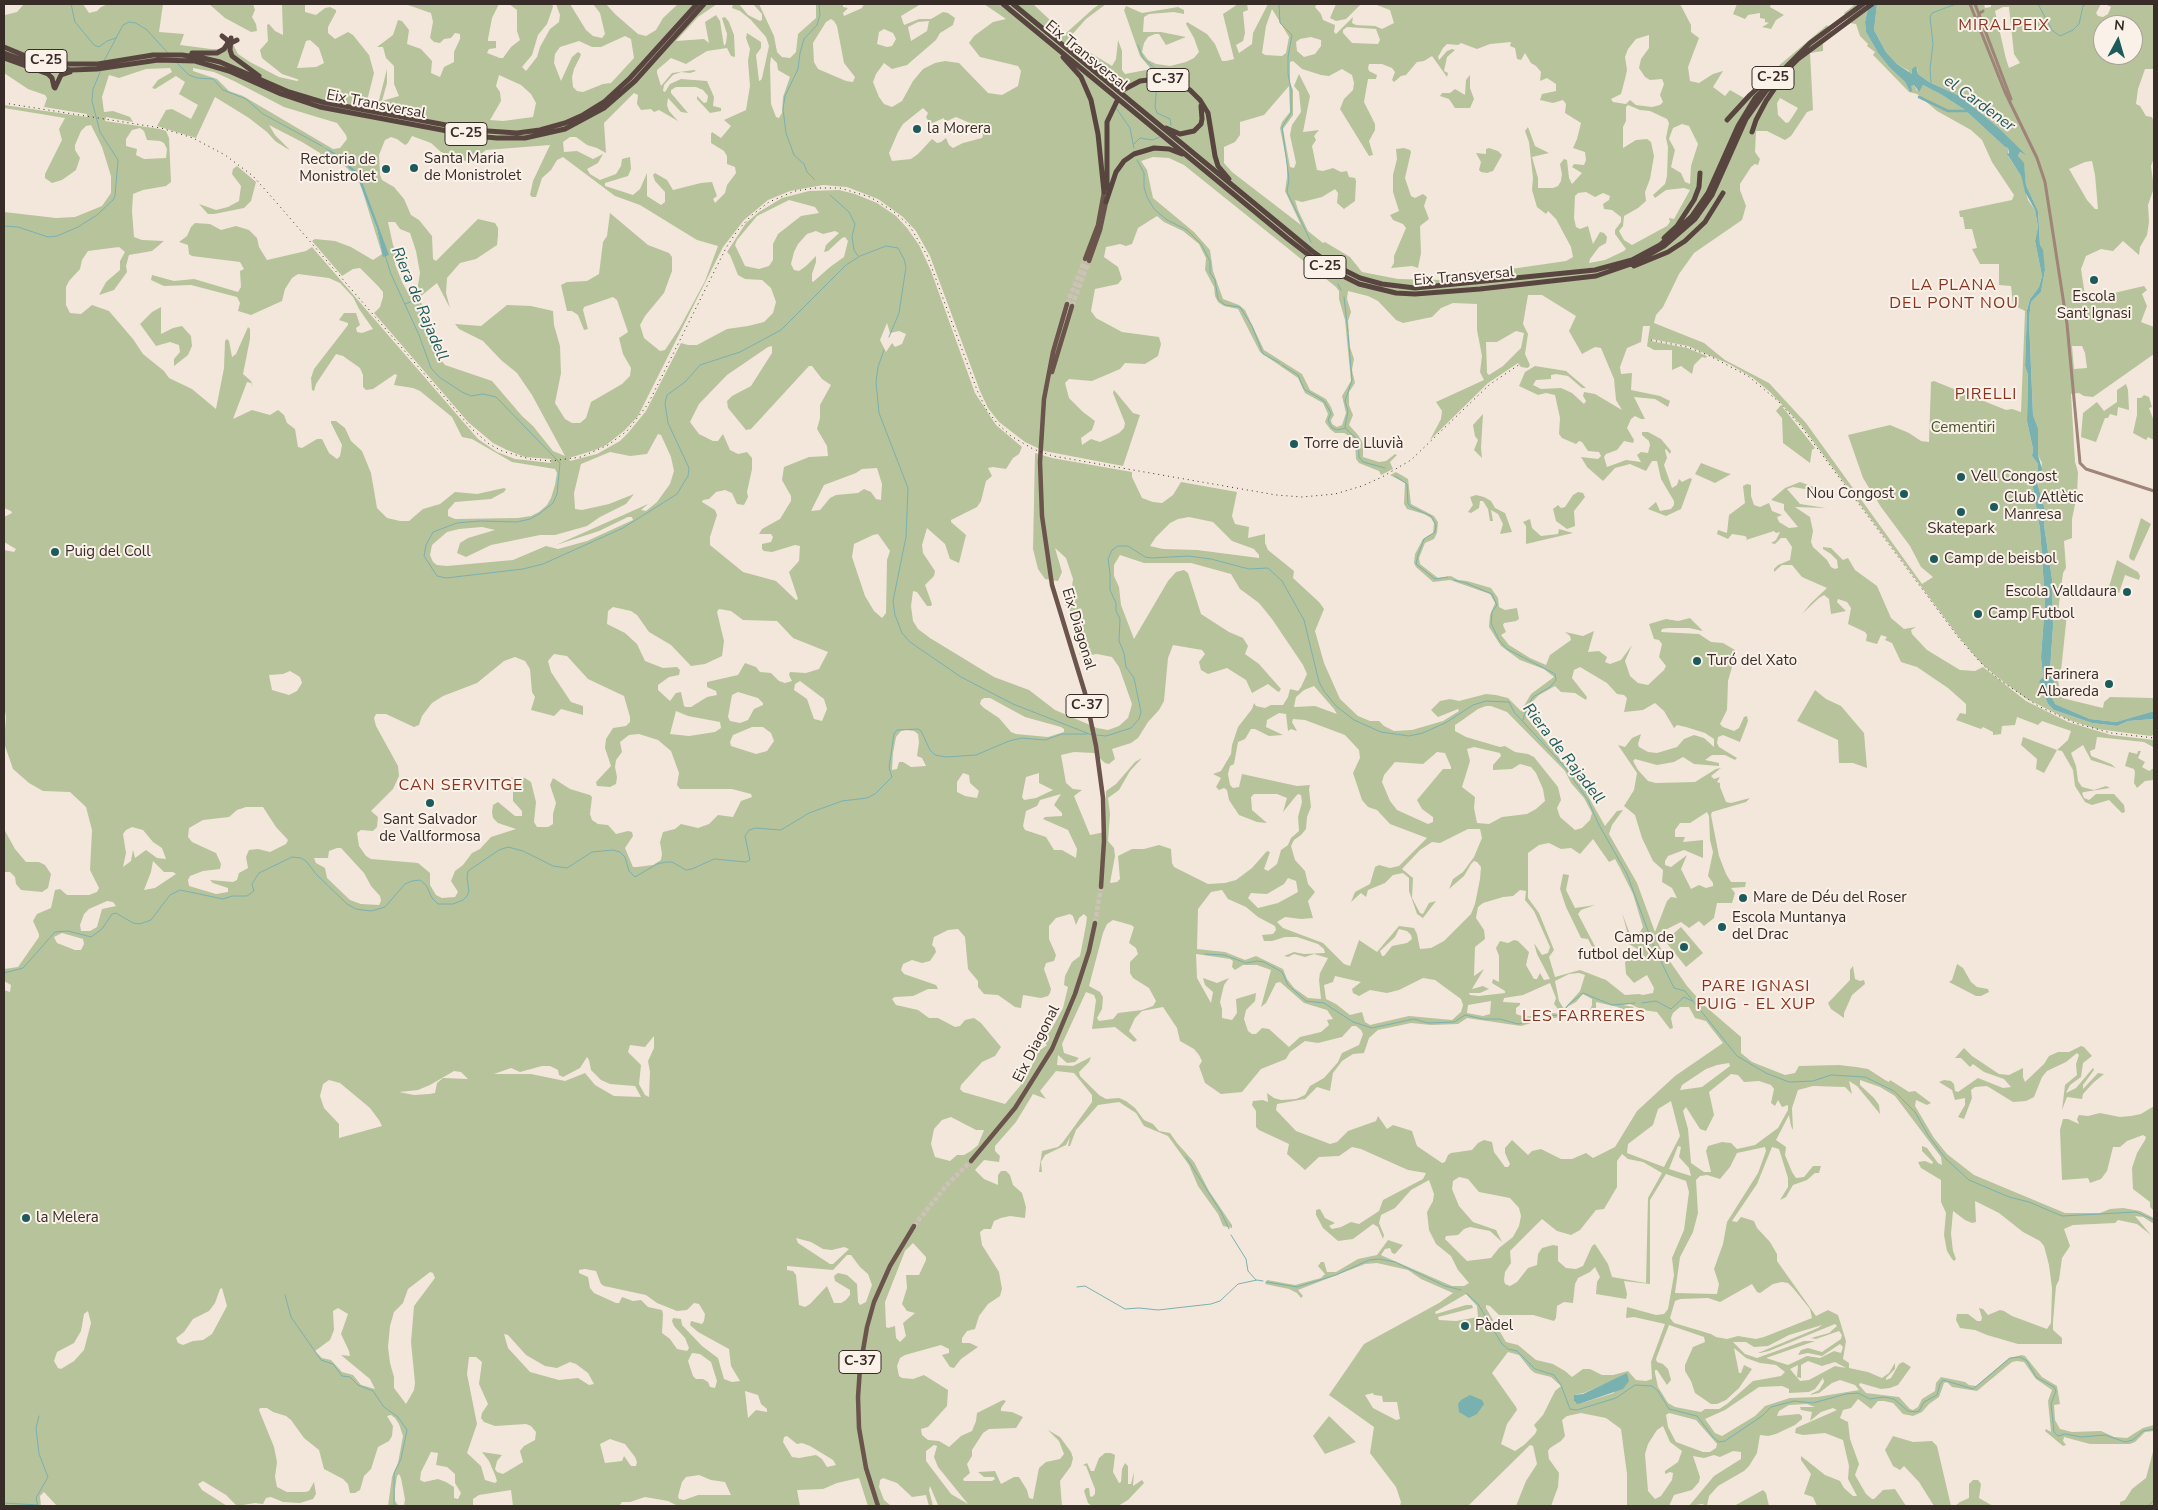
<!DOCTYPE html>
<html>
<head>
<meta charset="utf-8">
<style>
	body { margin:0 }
	#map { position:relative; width:2158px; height:1510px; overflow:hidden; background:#f3e7dc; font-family:"Nunito Sans",sans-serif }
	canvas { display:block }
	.frame { position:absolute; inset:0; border:5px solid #382c28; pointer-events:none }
	.north { position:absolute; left:2093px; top:15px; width:50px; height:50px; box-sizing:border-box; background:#faf1e8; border:1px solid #aca29b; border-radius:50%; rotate:6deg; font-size:14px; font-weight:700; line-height:20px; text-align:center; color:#382c28 }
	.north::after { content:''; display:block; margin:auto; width:18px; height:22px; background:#1c5a5b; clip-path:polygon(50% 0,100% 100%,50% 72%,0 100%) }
</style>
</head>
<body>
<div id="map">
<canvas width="2158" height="1510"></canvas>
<div class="frame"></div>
<div class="north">N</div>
</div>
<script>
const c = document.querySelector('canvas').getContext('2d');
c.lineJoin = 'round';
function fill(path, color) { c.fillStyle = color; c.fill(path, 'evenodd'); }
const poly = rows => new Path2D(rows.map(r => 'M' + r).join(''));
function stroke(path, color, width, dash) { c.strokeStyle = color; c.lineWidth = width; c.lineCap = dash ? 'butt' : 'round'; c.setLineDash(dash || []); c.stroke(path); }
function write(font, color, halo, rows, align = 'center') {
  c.font = font + ' "Nunito Sans",sans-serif'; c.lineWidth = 4; c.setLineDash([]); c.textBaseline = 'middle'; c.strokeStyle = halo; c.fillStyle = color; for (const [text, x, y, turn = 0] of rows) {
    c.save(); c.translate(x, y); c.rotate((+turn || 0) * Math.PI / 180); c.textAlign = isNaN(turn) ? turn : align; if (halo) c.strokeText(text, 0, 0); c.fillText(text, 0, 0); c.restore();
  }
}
const green = poly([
	[24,4,83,4,89,13,97,11,101,7,108,4,163,4,159,32,184,34,180,45,211,49,221,49,225,43,233,44,238,54,250,62,279,77,297,81,299,80,297,79,282,74,262,58,260,50,268,41,267,25,269,24,275,31,283,35,282,4,305,4,305,12,316,15,325,8,330,7,336,10,336,12,328,27,328,33,335,39,348,32,353,35,369,55,374,73,367,101,373,102,379,100,387,69,387,83,382,101,399,96,394,84,394,66,386,58,383,47,377,47,393,35,398,20,402,21,409,30,407,44,421,49,432,61,431,73,440,77,444,67,454,62,454,52,460,39,460,34,455,33,451,38,444,39,440,43,434,42,430,38,433,22,431,13,405,4,499,4,492,18,488,39,488,41,496,41,496,48,489,49,487,53,500,58,503,58,511,47,520,40,517,31,517,10,509,4,552,4,553,7,547,24,538,35,532,55,522,67,526,71,537,57,540,47,550,29,559,22,560,15,556,4,570,4,586,30,593,36,602,38,605,34,600,13,593,4,606,4,615,14,638,34,646,36,656,30,663,18,678,4,717,4,698,17,676,41,704,39,709,43,705,22,716,15,720,21,724,46,726,43,727,34,722,18,725,17,729,22,734,35,735,57,731,56,727,48,707,51,686,64,671,58,657,70,657,73,661,86,672,73,694,70,696,71,690,73,681,72,673,75,664,85,663,91,665,92,670,84,681,79,707,81,714,97,713,106,721,108,721,111,710,113,697,99,697,96,704,103,707,102,708,96,703,90,696,87,676,87,671,90,671,93,688,113,681,112,668,98,667,105,669,111,678,121,659,110,654,112,651,109,641,110,637,104,638,95,634,93,604,123,606,153,597,148,587,145,576,137,570,137,563,142,564,152,577,151,593,159,603,154,598,163,587,169,590,174,600,180,616,174,621,166,622,159,630,157,631,169,628,176,605,183,605,186,633,195,640,189,647,173,647,196,661,205,665,202,665,192,655,181,653,175,655,173,667,180,673,190,701,183,712,182,717,196,713,199,715,203,725,193,727,185,736,173,735,167,727,164,727,156,724,151,711,143,711,134,712,132,721,138,731,126,724,120,746,110,750,86,748,61,750,49,746,38,747,33,761,42,761,48,756,55,759,81,761,80,762,78,769,46,766,37,751,20,740,11,732,8,733,4,739,4,748,15,760,21,762,20,762,14,753,4,759,4,774,36,777,52,782,57,790,58,796,52,798,34,816,18,816,4,843,4,843,7,848,8,843,13,844,16,862,8,864,4,921,4,901,16,904,25,919,19,931,19,943,12,948,13,955,18,953,25,940,33,936,40,907,65,892,69,884,63,876,74,873,82,879,97,884,104,892,107,902,101,913,81,923,69,935,63,945,61,959,63,988,93,1002,95,1018,86,1021,71,1018,66,980,57,969,43,974,36,993,22,1006,19,984,4,1033,4,1065,34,1094,8,1100,4,1106,4,1086,19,1070,37,1084,49,1112,66,1116,59,1118,40,1122,51,1122,70,1125,74,1151,69,1140,56,1124,10,1126,6,1142,13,1178,7,1184,10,1184,14,1174,12,1149,14,1144,17,1143,32,1161,32,1186,37,1166,45,1159,34,1155,34,1148,37,1144,43,1142,52,1148,60,1156,64,1170,66,1186,62,1194,58,1199,52,1194,38,1186,24,1187,22,1207,34,1215,44,1222,61,1226,61,1234,59,1223,14,1238,4,1247,4,1248,10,1243,12,1245,33,1243,41,1236,45,1239,53,1252,44,1253,33,1268,4,1317,4,1315,7,1321,14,1323,20,1335,25,1334,32,1336,34,1353,17,1352,23,1356,25,1375,26,1382,29,1394,23,1390,10,1374,4,1680,4,1691,25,1691,32,1699,38,1688,67,1690,81,1699,83,1713,74,1723,71,1713,87,1725,96,1730,90,1744,98,1776,68,1827,25,1833,34,1849,20,1844,13,1853,6,1854,4,1869,4,1865,22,1866,32,1878,53,1890,68,1905,82,1910,92,1910,86,1914,85,1917,91,1923,85,1942,95,1965,110,2005,147,2008,148,2008,156,2021,176,2028,200,2035,210,2038,227,2035,241,2042,276,2039,287,2030,299,2027,310,2025,366,2028,375,2027,421,2033,449,2032,456,2038,464,2038,472,2032,482,2040,529,2045,602,2041,657,2043,677,2039,681,2040,686,2048,704,2054,710,2092,723,2117,726,2128,721,2154,719,2154,734,2151,736,2097,729,2069,720,2027,699,1997,677,1981,663,1958,636,1801,425,1770,392,1753,378,1729,364,1688,346,1651,339,1651,341,1687,348,1707,356,1706,358,1702,357,1694,365,1692,374,1681,366,1672,370,1672,350,1654,350,1647,346,1650,326,1643,326,1641,342,1627,348,1620,367,1621,374,1632,373,1631,390,1660,396,1670,401,1668,407,1655,399,1634,397,1645,419,1641,419,1635,416,1631,419,1627,428,1634,440,1633,443,1624,441,1617,450,1606,454,1604,457,1607,467,1626,460,1641,462,1637,455,1641,452,1648,453,1650,445,1649,441,1642,435,1642,432,1648,432,1661,439,1671,451,1670,454,1666,449,1665,450,1667,458,1664,465,1672,488,1677,485,1679,479,1682,482,1690,478,1692,479,1681,509,1666,516,1648,509,1656,502,1660,511,1671,509,1674,505,1674,501,1661,479,1657,461,1652,461,1646,471,1630,464,1615,468,1603,481,1587,467,1581,457,1598,459,1601,456,1599,452,1588,451,1582,442,1579,441,1576,444,1562,438,1559,434,1560,418,1555,395,1546,393,1538,395,1519,386,1525,372,1535,366,1566,371,1586,388,1582,388,1568,376,1556,374,1551,375,1551,379,1536,380,1533,385,1541,389,1561,388,1572,393,1584,404,1586,401,1583,396,1584,392,1595,394,1622,410,1616,400,1614,379,1601,348,1595,347,1582,354,1569,331,1576,316,1542,295,1528,295,1523,324,1528,334,1525,354,1530,365,1528,368,1521,367,1518,363,1488,383,1430,440,1441,419,1442,411,1436,402,1484,380,1480,372,1482,356,1477,330,1477,304,1453,303,1441,308,1432,317,1403,323,1396,320,1378,301,1368,296,1348,291,1347,299,1351,312,1348,321,1350,347,1354,359,1352,370,1355,383,1349,392,1349,405,1353,415,1349,425,1358,435,1363,443,1363,457,1379,462,1386,461,1395,454,1397,455,1390,462,1393,469,1381,475,1379,471,1359,463,1356,459,1355,442,1353,438,1344,433,1335,433,1330,429,1325,422,1328,414,1323,403,1305,393,1298,378,1260,352,1238,309,1224,306,1218,302,1215,296,1214,287,1205,270,1206,258,1199,244,1183,231,1164,222,1157,216,1138,228,1132,244,1126,246,1120,244,1106,247,1104,257,1118,267,1122,279,1118,284,1095,289,1091,311,1096,318,1122,332,1159,337,1161,344,1158,356,1145,364,1125,363,1120,369,1092,381,1069,379,1065,383,1069,398,1083,412,1095,421,1092,430,1081,438,1082,445,1091,439,1100,442,1119,433,1124,428,1125,423,1113,393,1114,390,1133,413,1140,415,1123,466,1044,451,1025,442,999,422,988,408,980,391,930,256,916,231,903,217,878,199,847,187,823,185,790,191,768,200,744,220,723,247,638,416,624,431,606,445,595,450,569,458,570,461,597,454,620,441,628,433,646,411,681,343,688,345,697,345,727,329,748,326,764,322,773,313,776,302,771,288,762,280,745,279,738,275,730,255,727,252,746,223,759,212,782,198,809,191,839,190,855,194,877,203,896,216,907,228,919,245,931,271,975,393,996,425,1022,447,1019,454,1013,458,1006,469,993,467,988,468,992,476,986,481,981,501,977,507,951,520,951,522,966,535,959,563,950,559,945,544,927,528,922,545,923,553,935,571,934,576,925,585,932,604,931,606,927,606,917,592,913,591,911,606,913,621,918,629,930,638,994,677,1029,690,1055,710,1097,728,1108,730,1119,726,1128,718,1132,704,1119,667,1112,657,1097,654,1082,656,1079,654,1083,634,1078,620,1065,605,1071,594,1073,579,1066,558,1055,548,1062,572,1058,581,1045,579,1038,569,1033,549,1035,453,1052,458,1132,472,1132,477,1142,498,1153,502,1162,503,1173,495,1181,482,1237,492,1232,516,1235,524,1249,527,1248,538,1265,534,1265,543,1268,550,1294,571,1293,578,1319,602,1324,609,1315,631,1324,663,1340,699,1358,716,1370,721,1379,721,1384,726,1394,731,1412,730,1443,721,1459,711,1458,709,1438,717,1431,710,1440,701,1450,699,1459,701,1486,694,1496,695,1508,698,1521,711,1531,694,1554,677,1544,669,1520,660,1501,646,1489,627,1490,615,1495,603,1490,594,1450,580,1433,582,1416,567,1414,563,1415,554,1423,539,1433,533,1434,523,1431,518,1424,514,1407,509,1404,504,1405,483,1390,475,1396,472,1408,479,1411,504,1434,516,1438,522,1437,533,1434,539,1425,543,1419,558,1420,564,1438,578,1451,576,1458,580,1467,581,1491,588,1498,598,1499,607,1505,610,1517,608,1519,619,1516,621,1504,623,1503,625,1506,632,1501,635,1509,645,1530,658,1546,665,1550,655,1571,640,1570,636,1565,632,1583,636,1594,631,1588,652,1599,651,1607,657,1605,662,1610,664,1621,660,1632,645,1625,661,1630,676,1638,683,1648,685,1664,670,1666,666,1659,657,1662,644,1659,640,1654,639,1649,624,1666,619,1678,621,1690,618,1703,631,1689,628,1668,628,1662,629,1661,632,1699,634,1711,642,1723,643,1735,650,1736,653,1728,681,1727,710,1720,724,1723,727,1734,731,1739,728,1744,717,1747,716,1748,721,1740,742,1723,735,1718,737,1717,743,1719,747,1737,758,1735,760,1725,755,1712,755,1705,760,1719,763,1719,766,1694,764,1683,757,1674,762,1657,765,1635,759,1633,761,1638,770,1648,781,1656,783,1695,782,1716,769,1721,768,1711,776,1714,779,1720,777,1717,782,1720,783,1720,787,1726,802,1731,803,1750,798,1746,802,1712,812,1711,815,1719,856,1726,874,1731,882,1746,882,1745,887,1731,888,1735,893,1732,903,1717,903,1714,918,1704,926,1699,921,1689,928,1681,922,1655,935,1660,947,1687,986,1705,1006,1741,1037,1741,1053,1752,1062,1785,1075,1795,1073,1799,1066,1839,1065,1856,1067,1868,1069,1885,1080,1889,1082,1890,1080,1909,1092,1915,1091,1931,1103,1927,1105,1916,1100,1915,1106,1934,1138,1947,1154,1974,1175,2065,1213,2100,1213,2110,1209,2123,1208,2140,1211,2154,1218,2154,1224,2143,1217,2135,1216,2151,1235,2137,1224,2118,1220,2115,1223,2073,1225,2064,1229,2070,1246,2062,1258,2059,1280,2056,1286,2053,1322,2053,1330,2062,1338,2062,1344,2018,1344,1987,1335,1975,1330,1960,1328,1956,1320,1957,1314,1968,1314,1977,1321,1981,1321,1982,1318,1979,1308,1983,1309,1988,1315,2000,1310,2004,1311,2012,1316,2047,1329,2051,1323,2052,1288,2049,1265,2044,1246,2040,1241,2023,1232,1999,1213,1975,1201,1976,1222,1972,1223,1965,1220,1953,1211,1951,1234,1953,1251,1956,1259,1954,1261,1952,1259,1947,1251,1944,1235,1946,1213,1941,1202,1941,1180,1921,1168,1918,1162,1925,1161,1932,1164,1933,1162,1922,1151,1922,1146,1927,1148,1938,1163,1942,1165,1941,1157,1895,1096,1880,1087,1860,1080,1860,1085,1874,1098,1879,1105,1880,1114,1857,1086,1849,1081,1852,1094,1845,1087,1813,1086,1798,1090,1792,1108,1793,1130,1791,1126,1789,1115,1776,1140,1786,1147,1785,1155,1792,1172,1796,1178,1804,1177,1813,1166,1821,1166,1819,1173,1815,1173,1807,1180,1793,1185,1786,1197,1780,1200,1788,1187,1788,1178,1779,1149,1772,1147,1757,1184,1732,1221,1737,1222,1741,1217,1754,1221,1757,1228,1770,1242,1777,1254,1777,1261,1816,1316,1828,1310,1838,1315,1846,1341,1843,1359,1849,1363,1849,1368,1868,1372,1882,1378,1889,1373,1895,1363,1895,1369,1886,1378,1886,1380,1891,1378,1899,1364,1903,1362,1911,1367,1898,1385,1890,1388,1881,1389,1860,1383,1859,1385,1866,1393,1899,1397,1910,1409,1913,1410,1918,1407,1922,1399,1935,1391,1936,1383,1941,1377,1965,1382,1969,1385,1976,1386,2009,1358,2022,1355,2025,1356,2042,1377,2057,1386,2060,1404,2054,1405,2055,1420,2060,1429,2072,1432,2101,1431,2114,1437,2127,1438,2143,1428,2154,1425,2154,1431,2145,1432,2135,1442,2130,1444,2090,1444,2064,1437,2063,1441,2066,1445,2063,1446,2045,1431,2046,1429,2051,1432,2048,1401,2052,1390,2036,1379,2024,1362,2017,1361,2012,1362,1977,1391,1952,1387,1947,1382,1944,1383,1939,1397,1929,1404,1922,1412,1913,1416,1903,1414,1893,1403,1884,1401,1878,1401,1871,1409,1858,1399,1851,1408,1843,1410,1840,1418,1848,1422,1850,1439,1859,1464,1855,1475,1866,1494,1872,1499,1874,1499,1883,1490,1895,1489,1906,1506,1817,1506,1813,1497,1804,1494,1811,1474,1801,1460,1801,1456,1825,1475,1840,1481,1844,1488,1853,1496,1857,1496,1848,1479,1849,1466,1843,1440,1825,1433,1803,1435,1795,1433,1796,1428,1837,1410,1833,1408,1821,1412,1810,1421,1812,1412,1801,1410,1800,1407,1815,1407,1807,1404,1789,1405,1779,1411,1777,1416,1799,1414,1802,1416,1802,1419,1795,1425,1776,1434,1768,1436,1760,1435,1757,1453,1749,1466,1744,1471,1718,1486,1709,1496,1707,1506,1702,1504,1689,1506,1714,1476,1741,1459,1741,1452,1733,1451,1720,1457,1714,1455,1704,1458,1693,1456,1700,1477,1699,1482,1692,1490,1674,1495,1669,1506,1627,1506,1627,1474,1621,1429,1606,1418,1581,1413,1567,1416,1562,1420,1565,1436,1561,1441,1550,1448,1548,1451,1549,1459,1559,1473,1558,1487,1551,1506,1516,1506,1526,1481,1537,1464,1533,1446,1530,1445,1468,1506,1400,1506,1401,1502,1396,1487,1370,1453,1374,1427,1329,1395,1364,1344,1439,1303,1453,1293,1421,1279,1408,1270,1377,1263,1365,1264,1298,1290,1303,1296,1301,1298,1297,1293,1289,1289,1265,1284,1267,1280,1295,1285,1321,1278,1325,1274,1318,1266,1321,1262,1324,1262,1327,1272,1336,1272,1358,1259,1377,1255,1388,1240,1403,1245,1395,1254,1392,1253,1390,1248,1385,1249,1381,1255,1383,1256,1452,1286,1464,1286,1469,1283,1458,1270,1451,1256,1436,1244,1429,1230,1427,1212,1433,1201,1434,1194,1429,1180,1411,1190,1395,1208,1381,1215,1379,1223,1384,1235,1383,1239,1378,1227,1373,1224,1353,1239,1338,1241,1323,1228,1316,1215,1316,1210,1320,1209,1325,1218,1335,1223,1329,1226,1332,1229,1341,1227,1351,1222,1359,1224,1379,1211,1383,1200,1423,1179,1426,1173,1408,1170,1361,1149,1352,1147,1339,1156,1319,1157,1305,1170,1287,1154,1289,1144,1259,1130,1256,1127,1256,1111,1252,1105,1253,1101,1263,1100,1268,1102,1267,1093,1274,1098,1281,1100,1296,1099,1305,1095,1310,1086,1324,1078,1338,1062,1342,1053,1359,1045,1363,1034,1361,1030,1356,1026,1352,1026,1342,1037,1318,1043,1305,1041,1290,1052,1286,1059,1261,1069,1242,1092,1221,1094,1205,1083,1199,1066,1202,1061,1199,1055,1194,1049,1180,1041,1177,1028,1163,1007,1142,1011,1135,1018,1129,1031,1137,1040,1134,1042,1115,1027,1092,1029,1096,1000,1094,995,1086,992,1062,1044,1064,1053,1079,1058,1075,1062,1067,1063,1058,1055,1057,1065,1073,1066,1091,1057,1089,1062,1079,1072,1080,1076,1099,1095,1106,1099,1119,1098,1126,1101,1135,1108,1144,1120,1153,1124,1159,1131,1170,1133,1177,1143,1194,1162,1209,1191,1232,1225,1232,1228,1223,1226,1218,1214,1198,1186,1189,1165,1168,1136,1144,1126,1136,1113,1119,1102,1098,1105,1076,1130,1070,1146,1068,1146,1070,1137,1066,1145,1045,1155,1041,1162,1042,1172,1039,1172,1042,1151,1058,1147,1063,1142,1092,1102,1092,1095,1074,1073,1056,1071,1040,1091,1046,1099,1033,1094,1016,1122,995,1146,995,1151,1000,1156,999,1162,984,1160,975,1170,984,1179,998,1185,998,1175,1001,1171,1006,1171,1010,1175,1013,1185,1022,1193,1026,1207,1025,1218,1010,1216,1001,1218,994,1221,991,1229,984,1229,980,1232,982,1245,999,1272,1002,1289,1000,1296,988,1304,979,1316,975,1329,967,1331,962,1338,962,1343,970,1343,978,1347,961,1359,954,1368,950,1367,942,1355,949,1353,949,1349,941,1345,905,1355,900,1358,897,1366,899,1376,902,1378,913,1379,924,1375,948,1390,947,1406,928,1427,921,1429,922,1435,928,1440,939,1441,949,1447,961,1436,972,1431,976,1421,977,1413,1003,1400,1006,1401,1001,1408,1001,1411,1012,1412,1023,1417,1016,1428,989,1429,983,1433,972,1450,972,1456,967,1464,970,1473,963,1479,964,1481,992,1481,995,1479,994,1477,984,1477,978,1472,995,1471,1001,1484,1014,1477,1019,1477,1027,1490,1029,1498,1033,1499,1039,1468,1046,1462,1060,1459,1064,1454,1059,1441,1048,1430,1060,1437,1071,1452,1073,1458,1071,1466,1060,1481,1062,1506,938,1505,930,1486,929,1490,933,1506,929,1506,926,1495,912,1497,897,1483,883,1478,880,1480,879,1487,884,1500,890,1505,905,1506,868,1506,859,1478,837,1483,823,1489,797,1490,800,1506,678,1506,668,1501,645,1497,630,1502,622,1502,619,1506,513,1506,511,1490,479,1495,473,1499,473,1506,404,1506,405,1499,401,1478,399,1474,397,1476,395,1489,395,1501,399,1506,388,1506,392,1477,398,1463,403,1436,399,1424,395,1418,391,1415,387,1416,393,1426,392,1436,389,1441,378,1447,371,1469,364,1476,360,1490,355,1493,350,1493,348,1484,343,1479,324,1469,319,1450,304,1438,291,1420,286,1416,273,1412,267,1408,260,1408,259,1410,274,1447,277,1462,275,1477,277,1487,287,1492,305,1492,309,1491,314,1482,316,1494,313,1499,300,1503,283,1502,271,1497,266,1498,263,1504,255,1503,237,1506,226,1495,203,1481,198,1484,202,1490,227,1506,57,1506,44,1492,40,1496,41,1506,4,1506,4,990,10,992,11,985,4,981,4,969,18,967,39,937,39,934,33,921,37,914,51,908,55,890,60,889,67,895,89,895,97,892,99,888,90,870,92,830,86,807,70,792,43,791,29,783,13,769,4,743,6,717,4,706,4,550,14,552,16,549,4,542,4,517,12,513,11,511,4,508,4,212,56,218,75,217,102,206,111,193,111,176,102,147,91,125,86,126,81,131,75,145,75,150,80,158,76,170,62,180,52,183,45,178,45,174,62,140,59,129,65,118,4,108,4,105,87,117,87,114,44,107,47,98,45,95,28,89,4,73,4,14,5,15,17,12],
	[1272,9,1289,37,1286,53,1282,56,1265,55,1262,53,1266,26],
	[831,19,834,21,837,26,844,63,855,77,853,82,846,81,818,69,814,62,813,43,826,22],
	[929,21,927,31,911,41,908,27,918,22],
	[1850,23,1856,24,1860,36,1868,44,1867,46,1875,52,1873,55,1877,59,1909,92,1917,94,1937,111,1971,130,1982,140,1992,162,2014,195,2012,200,1959,211,1960,217,1963,217,1965,229,1972,229,1977,248,1972,249,1980,264,1999,264,1999,285,2011,286,2013,305,2025,311,2021,412,2012,409,2006,410,1934,381,1931,382,1929,442,1921,441,1909,433,1890,425,1848,435,1863,478,1881,507,1910,546,1921,567,1933,577,1922,584,1806,423,1769,383,1725,360,1704,343,1654,323,1656,315,1663,307,1679,274,1694,253,1742,220,1746,206,1740,190,1740,184,1751,167,1755,164,1758,165,1760,159,1755,152,1756,131,1767,131,1785,140,1791,136,1807,112,1813,110,1810,53,1823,51,1823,43],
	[1347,27,1376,29,1380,40,1378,44,1352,43,1343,33,1343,30],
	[884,29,893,33,896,39,892,46,887,47,877,44,879,32],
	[1649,35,1649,48,1641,59,1639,68,1645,77,1650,80,1662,79,1664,84,1660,95,1663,102,1660,105,1652,107,1636,105,1630,100,1626,104,1613,102,1611,99,1621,94,1625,79,1627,70,1625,57,1628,49,1636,39],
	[625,36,631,39,634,58,611,83,603,84,583,92,577,91,573,87,572,77,574,69,580,57,581,54,578,52,572,57,561,81,554,63,555,54,560,47,579,41,592,47,601,47],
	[1311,37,1321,40,1321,46,1315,54,1304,57,1297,51,1296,42,1300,39],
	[310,40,319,48,324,63,316,67,297,68,306,41],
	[1511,42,1510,46,1515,48,1517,59,1521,60,1525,53,1531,63,1536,66,1541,72,1540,81,1547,78,1556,84,1556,91,1542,94,1540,100,1553,103,1563,100,1566,104,1565,113,1581,123,1577,139,1573,148,1585,152,1586,160,1584,165,1574,164,1572,167,1582,173,1572,184,1569,178,1567,160,1564,159,1560,164,1562,174,1561,181,1558,186,1553,188,1538,188,1538,178,1532,157,1549,153,1535,146,1528,127,1525,131,1529,142,1533,178,1532,190,1537,207,1546,214,1548,211,1556,219,1571,247,1573,257,1566,261,1504,270,1482,270,1443,276,1442,280,1398,279,1362,272,1350,257,1325,242,1323,243,1308,231,1298,210,1295,200,1302,202,1322,197,1335,189,1338,193,1337,203,1344,209,1355,201,1356,181,1355,178,1349,177,1347,171,1341,172,1333,168,1323,171,1317,170,1312,146,1316,140,1314,136,1319,130,1303,132,1310,96,1299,74,1294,86,1299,92,1301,112,1292,125,1290,135,1296,163,1294,168,1290,167,1283,129,1293,115,1293,90,1290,83,1290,62,1293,61,1302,69,1321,75,1329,76,1342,69,1352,75,1354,83,1353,90,1344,99,1340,109,1369,156,1373,155,1369,141,1375,130,1375,124,1364,102,1368,79,1376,79,1377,75,1369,71,1368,68,1369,64,1382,64,1392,68,1395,72,1392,80,1394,82,1401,76,1406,75,1417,62,1424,61,1432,56,1447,77,1448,73,1444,71,1447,57,1455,50,1452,49,1447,51,1439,60,1438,57,1443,48,1447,44,1458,45,1461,43,1477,49,1490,44],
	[771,57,777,63,778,70,790,77,783,97,782,113,779,118,776,117,771,104,770,65],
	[170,68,172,72,158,80,152,88,155,89,176,76,185,82,179,94,198,105,191,119,172,109,166,110,157,126,196,138,215,97,249,118,267,132,275,141,286,148,290,150,275,135,269,125,302,142,320,153,321,158,330,155,347,168,360,183,382,254,373,260,351,247,335,241,315,239,312,241,342,276,353,269,360,268,378,286,383,292,383,297,380,307,374,313,468,422,493,443,507,450,525,457,551,459,551,463,515,459,497,452,478,439,312,247,306,251,267,260,259,247,257,238,249,230,236,226,221,230,210,224,195,223,191,227,187,236,179,242,188,245,189,254,192,256,240,262,244,269,240,271,241,287,238,292,194,279,174,281,152,275,151,280,164,286,191,285,237,297,240,303,238,311,251,315,282,301,285,289,292,278,298,274,329,278,340,283,353,297,359,309,373,329,362,333,357,332,356,328,360,325,356,313,344,313,339,320,348,323,348,325,314,369,311,378,312,390,314,391,316,384,336,354,343,356,360,368,363,375,363,387,366,390,373,389,395,374,397,375,394,385,413,388,420,391,452,417,462,437,472,439,512,462,555,469,557,473,555,485,551,498,547,505,539,512,531,516,518,518,455,519,448,516,448,510,455,502,491,499,504,492,506,489,504,488,477,494,455,492,440,504,423,509,409,521,400,521,387,518,377,508,371,473,362,451,351,441,345,428,336,421,331,421,331,423,342,445,340,456,337,459,329,453,322,439,317,439,302,448,298,447,295,429,287,423,284,415,278,410,270,415,252,410,233,419,247,382,251,383,253,387,251,381,243,374,250,339,250,329,248,327,236,354,232,357,229,341,227,339,225,341,224,368,216,409,192,389,169,378,164,371,143,354,133,339,109,311,92,305,81,314,70,313,66,305,66,287,69,281,80,269,82,260,88,251,119,247,125,252,120,261,120,270,106,282,99,295,114,290,127,272,126,266,129,255,152,251,164,241,142,240,134,237,132,211,133,194,143,190,166,186,171,182,169,138,166,131,160,129,105,121,106,117,133,122,130,117,113,111,104,112,102,97,109,75,119,78,146,69],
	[193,68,214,72,234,81,284,107,337,123,346,135,347,139,340,148,333,149,243,96,229,91,217,79,193,71],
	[499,75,521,85,531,94,536,103,533,117,503,121,490,120,501,101,500,92,496,86],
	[1289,86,1290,112,1282,122,1280,128,1287,163,1287,177,1285,191,1301,225,1232,172,1224,163,1224,147,1235,142,1240,135,1240,122,1264,115],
	[1780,98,1798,108,1789,122,1786,123,1778,115,1777,103],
	[1628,105,1640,110,1650,111,1667,119,1669,123,1666,138,1668,147,1667,176,1665,184,1653,195,1655,198,1666,190,1684,188,1690,190,1674,219,1669,218,1670,222,1667,226,1632,245,1624,240,1619,231,1623,226,1624,216,1638,208,1646,201,1645,192,1650,179,1654,156,1651,142,1647,139,1636,140,1623,148,1623,127,1626,121,1626,107],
	[923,108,928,113,926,117,930,124,944,118,945,122,956,117,979,127,983,135,982,138,963,143,953,148,949,145,946,138,941,142,937,143,932,139,918,154,911,159,892,161,889,153,898,132,903,124],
	[1682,124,1689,126,1698,144,1691,166,1690,184,1685,182,1681,173,1671,167,1675,150,1669,139,1673,128],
	[140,128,144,131,147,140,160,141,164,143,167,149,166,158,144,159,136,155,137,149,126,146,126,139,132,130],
	[412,136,431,143,441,152,471,163,477,161,481,154,486,150,550,145,533,181,530,195,532,197,536,197,542,178,551,170,557,160,563,157,615,196,640,205,697,240,718,246,705,281,679,329,665,350,660,351,644,338,640,325,645,316,664,293,672,271,672,257,669,253,648,245,610,213,607,236,603,242,599,274,587,281,567,282,561,285,567,311,572,311,578,315,584,330,588,329,583,310,584,307,613,297,617,300,628,332,619,338,623,354,631,368,630,376,622,384,591,402,586,418,580,423,572,423,565,419,555,403,561,373,560,346,554,325,553,311,531,306,507,305,481,326,455,324,459,329,483,341,501,360,517,373,532,395,565,456,553,451,533,426,522,416,492,381,445,365,441,360,441,349,431,332,429,320,420,300,407,291,402,282,395,264,397,253,393,245,388,222,395,222,400,229,410,233,416,251,420,273,417,291,421,296,437,283,450,308,446,293,447,278,460,263,476,259,497,245,498,235,498,228,495,223,478,219,436,261,433,259,432,236,419,220,411,215,404,199,394,187,382,180,380,175,379,155,385,140,391,137,397,139,405,145,408,143],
	[324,147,334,152,359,173,388,255,382,251,377,229,357,176,350,168],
	[1153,157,1169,158,1184,165,1336,287,1339,291,1339,299,1345,320,1351,381,1342,396,1346,413,1342,425,1337,427,1332,424,1331,420,1334,415,1331,407,1326,399,1310,390,1302,374,1264,350,1245,310,1239,305,1223,299,1213,271,1210,250,1194,232,1153,198,1147,170,1141,161],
	[1586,192,1595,197,1603,193,1610,196,1609,200,1603,204,1604,209,1612,210,1621,217,1621,222,1615,230,1615,234,1626,249,1624,251,1605,260,1589,263,1590,259,1599,247,1606,243,1607,237,1604,233,1600,232,1593,244,1588,226,1580,229,1576,227,1574,218,1575,196,1578,193],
	[789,200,815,207,819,213,801,216,778,234,773,244,773,260,769,266,759,269,745,266,735,245,737,240,757,216],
	[816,231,823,234,835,231,839,233,826,245,824,252,828,251,842,238,845,237,848,241,844,257,830,267,813,282,812,281,812,274,816,262,816,256,806,266,799,271,794,270,791,264,794,252,798,244,807,234],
	[887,323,890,333,899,331,906,334,902,344,895,347,892,343,886,352,880,340],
	[1516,331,1524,333,1521,348,1503,366,1489,375,1487,373,1486,342,1497,342],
	[772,346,772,353,751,386,732,396,727,401,728,408,746,430,751,429,809,366,812,366,822,379,831,385,820,405,820,418,817,429,827,446,828,456,809,457,784,467,782,480,791,496,791,501,780,519,762,529,759,534,771,534,773,537,771,542,762,544,762,549,764,551,772,552,795,545,800,546,799,561,789,572,798,599,796,600,776,581,743,572,710,545,710,537,717,515,715,510,702,502,703,500,709,499,716,492,725,490,732,493,737,504,744,505,748,497,747,492,752,469,752,458,747,452,738,454,730,450,723,434,718,441,713,441,699,434,690,422,699,404,727,375,768,347],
	[658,434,661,435,671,457,674,471,670,484,657,502,646,511,641,510,648,504,556,545,599,531,628,517,632,517,633,520,587,541,558,549,546,546,513,560,447,566,437,565,433,562,430,555,432,545,447,532,459,529,482,527,495,530,468,538,460,543,457,553,466,557,491,545,540,535,555,535,587,526,600,517,626,504,634,494,609,504,582,510,575,509,574,493,581,464,610,452,630,456,647,454],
	[877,468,882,484,881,500,876,499,871,492,864,489,858,493,836,495,830,498,820,510,811,511,824,485,856,473,862,469],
	[1189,517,1213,522,1232,541,1254,549,1259,555,1259,558,1197,550,1163,549,1150,546,1156,537,1170,523,1178,519],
	[878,534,890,551,887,560,886,613,882,618,874,611,865,596,852,557,854,544,873,535],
	[1120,555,1144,563,1191,563,1231,574,1240,589,1259,603,1272,619,1303,665,1307,674,1301,687,1298,691,1290,689,1288,697,1283,705,1271,705,1265,708,1256,706,1254,703,1252,709,1238,727,1232,745,1231,754,1221,771,1213,774,1221,778,1216,787,1219,790,1224,788,1227,790,1229,800,1239,815,1257,822,1267,823,1252,810,1251,797,1254,794,1277,794,1287,798,1283,812,1296,796,1298,794,1301,795,1302,802,1298,817,1299,831,1291,838,1288,845,1281,850,1277,864,1268,871,1264,869,1270,852,1267,851,1252,868,1236,880,1225,883,1208,884,1174,867,1172,863,1171,849,1159,845,1144,849,1132,849,1118,856,1120,879,1117,882,1110,883,1115,856,1114,848,1108,841,1110,814,1108,798,1119,790,1130,771,1142,758,1135,762,1116,784,1106,791,1105,832,1090,835,1074,796,1082,790,1073,789,1066,783,1061,755,1074,752,1094,753,1105,763,1109,764,1115,759,1112,749,1131,743,1138,738,1148,722,1159,710,1164,701,1168,658,1173,645,1202,650,1205,654,1199,662,1201,670,1208,674,1227,668,1246,680,1252,693,1268,684,1277,691,1279,692,1281,689,1259,664,1245,654,1248,646,1243,638,1229,632,1201,614,1188,573,1184,570,1176,572,1168,581,1134,639,1121,605,1119,587,1114,576,1114,565],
	[613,607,631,611,637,615,649,632,671,645,691,666,705,664,722,656,724,641,717,612,719,609,731,611,743,620,777,621,793,638,828,652,819,669,806,673,790,672,789,675,792,681,785,683,779,681,771,673,760,672,756,667,745,663,738,675,707,682,707,687,716,691,717,695,707,697,691,707,686,707,684,706,681,692,676,693,670,701,658,690,658,685,669,677,679,675,680,670,677,667,663,668,645,661,637,644,625,633,607,624,608,611],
	[554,654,567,656,588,679,624,696,630,717,630,722,626,726,613,728,606,739,605,748,611,766,596,782,597,786,610,787,616,784,617,777,615,767,616,760,622,752,620,742,629,735,639,734,658,740,671,751,679,773,677,785,680,789,732,789,751,794,752,797,741,801,733,817,718,815,709,824,698,828,681,824,675,829,663,832,660,842,662,854,661,860,653,865,637,867,633,867,625,848,633,836,632,832,628,831,616,834,608,825,598,824,592,820,590,814,592,797,590,795,570,789,553,778,550,785,556,803,553,814,553,824,548,827,537,827,534,822,536,802,531,782,525,778,515,777,510,778,509,782,513,791,513,801,522,811,522,816,515,816,498,802,493,805,492,812,493,818,498,823,516,829,491,837,480,849,472,853,463,865,455,871,451,881,458,892,455,897,442,898,436,895,430,885,430,873,418,863,371,859,366,856,359,846,357,833,361,830,373,831,377,827,378,817,371,811,393,789,399,776,398,766,376,726,374,718,376,714,386,714,414,727,419,725,422,716,432,703,443,696,477,683,504,661,515,657,525,661,530,669,532,692,535,697,531,710,554,716,561,709,583,715,583,706,571,702,551,672,548,661],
	[1580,667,1607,683,1617,694,1624,695,1627,698,1624,712,1643,710,1655,703,1664,711,1674,728,1677,725,1686,727,1705,733,1714,739,1714,747,1704,738,1694,735,1684,739,1677,747,1657,753,1648,752,1639,747,1638,744,1641,734,1632,738,1625,747,1618,745,1637,773,1634,790,1624,806,1635,815,1642,838,1653,861,1663,870,1662,882,1672,888,1677,898,1671,897,1667,901,1655,932,1637,883,1609,834,1612,825,1623,810,1617,811,1605,826,1583,787,1526,717,1533,701,1539,695,1555,686,1561,692,1575,693,1586,700,1587,697,1572,678,1574,670],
	[290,671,300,677,302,683,297,691,289,695,272,690,269,675,283,674],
	[800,681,824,699,827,709,822,721,814,719,807,699,794,690,795,684],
	[1314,686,1334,709,1337,714,1315,706,1294,707,1296,697,1304,690],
	[738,692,758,698,763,703,763,705,754,709,748,720,740,723,730,721,728,717,732,695],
	[984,698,990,698,1025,717,1061,727,1064,729,1064,732,1048,737,1016,734,1011,732,999,718,984,708,980,704,981,700],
	[1486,706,1491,706,1507,712,1565,771,1571,783,1584,798,1592,813,1590,820,1582,828,1575,830,1560,817,1557,808,1561,800,1558,787,1534,757,1528,754,1515,752,1505,746,1500,747,1466,737,1455,731,1455,725,1461,721,1478,709],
	[676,711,688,716,720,722,721,728,715,732,689,736,670,734],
	[1279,713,1286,714,1288,731,1291,729,1297,731,1292,722,1293,719,1305,720,1345,735,1359,750,1360,758,1353,773,1362,800,1368,807,1377,810,1390,824,1427,838,1399,866,1390,868,1379,865,1375,867,1370,884,1355,892,1351,902,1361,893,1366,897,1368,890,1385,883,1393,875,1403,873,1409,878,1409,891,1417,914,1423,918,1436,901,1429,903,1423,914,1420,913,1412,898,1413,878,1402,869,1420,850,1432,842,1440,843,1468,829,1480,829,1482,838,1474,857,1463,872,1453,879,1449,889,1464,876,1471,864,1474,861,1477,862,1481,867,1480,879,1475,904,1471,914,1444,941,1431,948,1420,949,1417,934,1414,928,1399,926,1377,952,1359,940,1350,966,1344,964,1323,943,1283,928,1277,922,1285,917,1301,919,1313,918,1308,901,1315,892,1308,884,1305,871,1295,860,1291,846,1294,840,1301,835,1306,829,1307,817,1311,807,1309,789,1310,785,1297,786,1242,774,1239,787,1233,788,1230,785,1228,774,1230,766,1234,764,1238,742,1245,739,1251,729,1255,729,1269,736,1283,735,1266,727,1267,720],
	[752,727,763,727,771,733,774,741,767,751,756,754,731,746,730,742,733,735],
	[906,730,914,731,918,734,919,742,917,756,922,758,926,766,911,767,903,762,899,762,897,769,892,770,893,753,896,737,901,731],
	[1474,747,1500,753,1501,756,1493,765,1493,770,1512,769,1520,764,1531,767,1536,773,1543,789,1545,801,1536,809,1527,814,1502,817,1489,824,1477,823,1474,808,1475,797,1462,787,1470,761,1467,749],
	[1437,752,1445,753,1451,767,1451,769,1443,769,1417,800,1422,809,1433,817,1433,822,1428,824,1397,810,1390,801,1382,782,1384,775,1395,762,1423,764],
	[963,773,969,775,970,783,979,791,977,798,965,796,957,792,957,782],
	[1039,773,1039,783,1053,790,1036,798,1024,800,1022,797,1026,777],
	[1061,794,1054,805,1062,813,1062,816,1045,817,1043,819,1068,830,1077,849,1076,858,1062,850,1054,850,1046,837,1025,830,1023,826,1026,811,1037,806,1040,800],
	[246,807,263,807,276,827,288,840,286,844,270,852,258,849,249,850,246,857,248,868,239,873,237,880,233,882,210,880,213,883,228,888,228,892,216,894,189,886,188,880,190,876,203,871,220,869,221,864,216,853,192,842,188,837,189,828,203,820,229,817,237,810],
	[1707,812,1709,816,1710,840,1713,852,1708,876,1713,883,1713,886,1706,888,1699,885,1691,889,1681,869,1687,855,1671,867,1665,865,1665,861,1668,856,1684,850,1703,858,1703,840,1683,842,1685,837,1675,837,1675,830,1680,823,1690,823],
	[132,827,143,830,153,842,162,848,166,859,157,858,146,850,135,858,133,850,131,861,123,867,126,853,123,834,126,830],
	[1593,839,1609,862,1615,859,1620,868,1633,894,1643,927,1640,932,1630,934,1622,913,1627,931,1624,941,1639,950,1636,956,1625,962,1626,974,1634,983,1647,975,1654,988,1653,993,1643,995,1639,994,1625,995,1606,980,1580,970,1555,977,1549,957,1554,950,1539,913,1528,898,1528,853,1539,845,1549,843,1561,849,1571,848,1580,854],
	[337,848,341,848,364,873,371,886,380,896,381,901,379,905,361,904,350,900,327,878,325,868,316,863,314,858,328,858,329,851],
	[153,861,164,872,173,872,176,874,155,888,144,890,151,872],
	[1288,878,1296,881,1298,892,1278,903,1258,908,1248,898,1251,893,1267,894,1284,884],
	[1222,890,1228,899,1246,907,1258,917,1275,926,1276,930,1273,934,1262,935,1264,941,1272,941,1285,937,1297,937,1318,944,1324,949,1325,953,1304,954,1294,952,1284,956,1288,957,1294,954,1305,957,1314,954,1328,958,1320,973,1319,980,1321,999,1308,998,1294,988,1287,979,1283,969,1256,956,1245,960,1225,952,1197,949,1198,909,1211,892],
	[1520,890,1526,891,1525,900,1534,911,1550,947,1548,953,1542,955,1534,943,1537,954,1550,979,1544,980,1540,973,1537,979,1534,979,1526,965,1529,952,1518,941,1514,940,1508,943,1500,941,1496,948,1499,956,1499,982,1493,979,1492,983,1505,991,1505,993,1479,996,1470,995,1469,993,1480,993,1489,989,1483,986,1472,989,1484,969,1474,976,1475,947,1485,939,1484,930,1476,918,1478,907,1483,903,1503,897,1513,896],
	[107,901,113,902,116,906,102,909,97,927,90,931,81,931,80,925,84,914,89,909],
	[1070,914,1073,916,1076,925,1079,918,1084,914,1087,917,1086,925,1080,956,1072,962,1065,976,1064,985,1068,987,1063,1008,1051,1030,1040,1037,1047,1045,1039,1051,1025,1080,1005,1104,963,1092,960,1089,961,1085,982,1062,995,1056,1001,1047,981,1023,974,1018,965,1020,960,1026,955,1027,938,1018,929,1018,918,1010,896,1005,892,999,895,997,913,996,928,989,938,989,936,985,904,974,901,970,903,964,912,960,922,963,930,961,936,952,935,948,932,945,934,937,948,930,958,929,965,937,968,969,978,981,978,987,984,994,998,995,1015,1007,1021,1008,1023,995,1041,998,1048,996,1050,993,1051,989,1044,969,1046,963,1054,961,1056,955,1049,939,1049,926,1056,918],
	[1113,920,1131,925,1134,927,1129,943,1136,948,1138,954,1130,962,1130,973,1133,978,1149,988,1156,1001,1153,1006,1142,1010,1118,1013,1113,1019,1099,1021,1097,1018,1102,1009,1103,997,1100,992,1089,986,1103,933,1107,924],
	[1399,929,1407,931,1411,935,1412,939,1407,943,1392,946,1384,956,1382,956,1380,951,1395,937],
	[62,933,83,939,84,944,81,950,75,950,57,943,54,937],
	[1196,954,1230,959,1233,961,1232,967,1235,970,1243,965,1257,965,1271,970,1261,1007,1266,1003,1276,983,1280,982,1304,1003,1327,1010,1333,1019,1327,1020,1329,1025,1321,1032,1300,1037,1289,1047,1269,1029,1262,1028,1256,1034,1252,1034,1248,1031,1244,1019,1246,1010,1255,1001,1256,993,1236,999,1237,1013,1232,1020,1222,1018,1222,1009,1220,1002,1224,985,1229,978,1217,983,1203,978,1205,985,1213,992,1211,1003,1197,978],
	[1579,973,1585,975,1580,991,1564,1009,1559,1001,1555,981,1569,974],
	[1335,976,1361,982,1352,989,1353,993,1359,996,1370,990,1387,993,1399,990,1423,978,1435,980,1461,999,1463,1005,1461,1012,1452,1020,1409,1016,1370,1025,1365,1022,1362,1012,1350,1015,1336,1004,1326,999,1324,985,1333,982],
	[1550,983,1556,998,1554,1004,1562,1014,1543,1012,1538,1015,1525,1017,1516,1014,1516,1008,1520,1005,1520,1003,1503,1002,1504,998,1523,995],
	[1583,994,1592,999,1592,1005,1589,1013,1596,1008,1596,1002,1618,1007,1625,1014,1634,1007,1623,1005,1630,1004,1643,1010,1657,1012,1670,1029,1673,1028,1671,1018,1673,1013,1680,1007,1689,1007,1695,1018,1706,1021,1723,1043,1675,1076,1637,1111,1615,1147,1593,1158,1586,1153,1572,1159,1561,1159,1541,1149,1532,1151,1528,1155,1512,1140,1505,1148,1505,1153,1510,1164,1508,1167,1505,1167,1494,1152,1492,1142,1484,1140,1478,1143,1472,1150,1451,1153,1448,1155,1445,1162,1442,1163,1417,1146,1412,1131,1393,1125,1387,1129,1378,1116,1376,1121,1348,1131,1337,1142,1330,1144,1296,1131,1276,1110,1277,1104,1305,1099,1317,1087,1330,1091,1333,1073,1342,1061,1353,1054,1364,1053,1369,1038,1378,1030,1411,1023,1431,1025,1458,1024,1467,1018,1521,1026,1545,1019,1562,1017,1567,1007,1576,1002],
	[1491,1001,1490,1014,1483,1016,1467,1013,1468,1005],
	[654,1036,654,1048,648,1061,650,1072,649,1097,645,1095,639,1084,641,1065,628,1052,630,1045,645,1047],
	[587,1057,589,1060,591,1070,601,1080,610,1084,635,1086,641,1097,614,1096,595,1085,585,1073,565,1081,531,1074,494,1074,511,1068,520,1072,542,1066,550,1066,558,1070,559,1075,563,1077,580,1068],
	[1729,1063,1730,1066,1702,1087,1680,1090,1682,1085,1706,1069,1717,1065],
	[454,1071,461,1072,468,1079,443,1078,437,1083,435,1093,429,1094,414,1095,399,1092,418,1090,430,1085],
	[1731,1074,1738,1075,1744,1082,1759,1081,1771,1085,1774,1089,1771,1103,1775,1106,1778,1100,1782,1107,1788,1105,1788,1110,1778,1128,1755,1145,1737,1149,1731,1143,1722,1142,1708,1146,1706,1151,1711,1172,1704,1172,1691,1163,1688,1129,1683,1111,1686,1107,1700,1129,1706,1131,1714,1115,1709,1092],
	[329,1080,340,1083,370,1108,379,1120,382,1126,339,1138,339,1124,324,1108,320,1096,323,1084],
	[1671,1101,1680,1136,1664,1167,1627,1153,1628,1144,1653,1125,1658,1109],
	[951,1117,976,1130,984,1130,978,1145,971,1151,964,1155,957,1155,950,1161,935,1157,931,1144,934,1129,942,1120],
	[1678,1146,1681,1147,1679,1157,1689,1168,1691,1176,1669,1169],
	[1765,1147,1766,1151,1758,1173,1727,1222,1723,1244,1714,1269,1719,1284,1717,1294,1675,1293,1680,1257,1693,1232,1698,1213,1696,1180,1700,1176,1707,1175,1720,1179,1730,1167,1737,1153],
	[1622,1154,1628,1159,1643,1162,1662,1173,1648,1198,1646,1283,1612,1277,1608,1264,1595,1244,1592,1246,1583,1266,1576,1269,1566,1268,1558,1261,1558,1246,1553,1245,1542,1248,1538,1254,1537,1265,1528,1268,1517,1282,1510,1286,1505,1284,1504,1280,1505,1272,1511,1263,1510,1251,1542,1219,1557,1231,1571,1235,1580,1230,1596,1210,1604,1209,1617,1187,1617,1161],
	[1666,1174,1686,1181,1689,1192,1684,1230,1672,1258,1674,1275,1668,1309,1664,1314,1656,1315,1627,1307,1626,1318,1634,1317,1665,1324,1651,1362,1652,1379,1646,1381,1636,1380,1628,1371,1613,1375,1602,1375,1590,1369,1583,1369,1572,1377,1565,1371,1553,1364,1536,1360,1518,1345,1506,1342,1486,1308,1486,1305,1490,1306,1499,1315,1533,1315,1554,1321,1556,1318,1557,1306,1564,1302,1573,1303,1575,1284,1578,1278,1590,1272,1595,1267,1600,1277,1597,1282,1596,1294,1626,1299,1627,1294,1624,1281,1650,1284,1650,1200],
	[1459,1177,1468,1179,1479,1192,1510,1198,1519,1208,1521,1216,1519,1226,1513,1237,1499,1248,1491,1258,1467,1261,1445,1239,1446,1236,1458,1235,1464,1229,1470,1227,1490,1231,1502,1242,1496,1230,1473,1222,1459,1206,1452,1189,1453,1181],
	[796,1238,811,1242,823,1249,832,1250,844,1247,849,1249,833,1264,830,1264,798,1243],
	[913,1243,926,1257,926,1260,919,1275,906,1275,907,1288,902,1304,907,1311,915,1313,903,1323,906,1336,900,1342,896,1338,895,1326,888,1328,886,1327,885,1302,905,1251],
	[847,1255,851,1255,860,1267,868,1274,872,1285,866,1302,860,1305,858,1302,857,1284,847,1275,838,1273,834,1276,835,1281,850,1290,850,1295,846,1300,841,1303,834,1303,827,1286,810,1304,805,1307,799,1305,796,1275,793,1271,787,1270,787,1266,833,1270],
	[585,1269,596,1271,601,1284,604,1286,646,1295,657,1303,677,1311,687,1310,694,1303,699,1304,705,1314,704,1321,702,1324,691,1321,690,1325,698,1332,729,1349,731,1366,740,1381,732,1382,724,1379,718,1358,702,1346,682,1325,681,1319,673,1318,672,1321,674,1326,685,1338,689,1348,687,1351,677,1349,670,1339,662,1333,663,1314,662,1310,648,1307,641,1300,633,1301,622,1297,619,1303,616,1303,594,1293,590,1288,588,1277,579,1273,579,1270],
	[430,1272,433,1273,435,1278,414,1306,411,1342,415,1383,414,1390,406,1404,394,1388,394,1377,390,1363,388,1347,390,1326,394,1312,403,1303,408,1289],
	[1782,1282,1788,1283,1793,1288,1810,1309,1812,1318,1764,1337,1756,1339,1738,1336,1727,1339,1716,1337,1711,1334,1674,1323,1670,1318,1675,1301,1680,1299,1708,1298,1720,1302,1752,1284,1757,1292,1760,1293,1773,1284],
	[222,1288,227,1306,212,1334,203,1340,193,1341,183,1345,178,1343,176,1338,184,1332,193,1319,209,1311,215,1303,220,1289],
	[1466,1294,1477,1306,1478,1317,1456,1321,1439,1320,1438,1317,1473,1308,1472,1305,1466,1305,1436,1314,1435,1312],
	[338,1308,348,1314,341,1334,349,1351,350,1356,341,1355,370,1379,375,1389,361,1385,353,1375,342,1372,331,1360,322,1358,315,1351,330,1340,334,1330,333,1311],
	[88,1311,91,1323,84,1350,74,1361,61,1369,58,1368,54,1361,57,1352,74,1343,81,1331,84,1314],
	[1835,1324,1837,1326,1829,1333,1811,1338,1816,1339,1839,1331,1842,1335,1841,1339,1822,1352,1808,1348,1801,1350,1798,1355,1808,1353,1822,1356,1840,1344,1843,1347,1841,1353,1834,1351,1820,1358,1807,1356,1788,1365,1766,1358,1815,1341,1804,1341,1757,1358,1745,1354,1733,1342,1746,1342,1754,1347,1768,1346,1789,1335,1822,1325,1818,1328,1758,1353,1760,1353,1769,1351],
	[1669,1325,1704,1337,1705,1342,1693,1347,1685,1365,1685,1371,1691,1381,1695,1393,1711,1404,1717,1404,1726,1400,1739,1388,1752,1369,1744,1365,1741,1373,1739,1373,1734,1348,1746,1358,1760,1363,1776,1365,1785,1372,1781,1376,1753,1381,1727,1404,1719,1409,1705,1409,1701,1412,1675,1407,1668,1403,1658,1387,1655,1373,1655,1370,1657,1370,1667,1385,1671,1380,1668,1369,1663,1364,1657,1362,1656,1359],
	[504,1334,508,1335,526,1355,545,1366,557,1368,570,1362,576,1364,588,1373,594,1384,589,1385,578,1378,559,1380,530,1372,508,1348],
	[1508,1352,1519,1355,1531,1370,1535,1373,1551,1377,1561,1386,1555,1391,1543,1415,1534,1425,1537,1430,1535,1434,1524,1445,1515,1451,1501,1444,1507,1424,1517,1410,1516,1407,1492,1373],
	[692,1353,700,1354,711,1362,717,1381,715,1388,710,1387,708,1382,703,1379,696,1379,693,1376,688,1361],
	[469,1357,476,1357,482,1362,479,1384,488,1404,482,1413,481,1418,484,1422,495,1426,526,1424,531,1426,536,1432,535,1440,524,1446,520,1451,523,1462,503,1474,497,1472,495,1469,497,1461,502,1455,482,1452,489,1461,495,1475,497,1481,495,1483,485,1480,481,1466,467,1453,477,1424,467,1374],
	[1808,1361,1822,1366,1835,1362,1846,1368,1835,1366,1809,1380,1800,1381,1790,1369,1798,1365,1797,1377,1801,1378,1801,1365],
	[1823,1378,1824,1382,1819,1390,1809,1395,1819,1393,1832,1383,1840,1380,1855,1385,1859,1390,1817,1397,1790,1398,1765,1406,1755,1416,1722,1436,1715,1433,1705,1419,1725,1410,1759,1387,1782,1386,1789,1389,1789,1393,1809,1392,1815,1389],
	[1616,1379,1614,1393,1582,1403,1575,1403,1574,1395,1584,1393],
	[745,1391,758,1395,761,1404,767,1409,767,1412,756,1410,748,1418],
	[1373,1393,1374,1395,1382,1396,1383,1402,1397,1402,1400,1419,1396,1420,1373,1408,1365,1395],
	[1669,1413,1696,1420,1717,1444,1716,1448,1710,1452,1703,1452,1676,1442,1668,1427,1666,1415],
	[1663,1426,1670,1442,1682,1451,1678,1462,1665,1471,1665,1474,1670,1472,1673,1473,1672,1480,1661,1496,1655,1499,1648,1491,1645,1454,1648,1444,1657,1430],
	[787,1436,797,1444,802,1443,810,1446,833,1460,836,1465,827,1467,822,1459,816,1455,799,1458,792,1457,783,1442,784,1437],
	[610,1439,625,1444,635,1457,637,1462,636,1466,631,1466,624,1456,622,1461,605,1463,600,1444],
	[934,1445,937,1446,934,1457,938,1467,968,1504,951,1494,926,1461,926,1451],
	[431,1452,438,1453,436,1465,447,1467,455,1474,455,1483,461,1493,458,1499,454,1498,454,1487,446,1482,438,1479,424,1482,420,1480,421,1472],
	[699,1475,711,1480,725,1482,731,1495,698,1495,684,1500,679,1499,678,1496,682,1482,686,1477],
	[209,4,253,4,255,10,252,17,256,24,257,31,251,32,225,18],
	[1336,4,1361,4,1346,19,1336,21,1330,18],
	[1737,4,1771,4,1770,7,1784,15,1776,20,1771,29,1762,27,1769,23,1765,22,1765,19,1760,18,1760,13,1748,15,1745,19,1733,14],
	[1877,4,1984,4,1985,8,1991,7,1991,4,2101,4,2096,13,2098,16,2103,17,2108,14,2111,7,2105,4,2154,4,2154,69,2145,69,2138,89,2136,104,2140,106,2146,116,2152,117,2154,123,2154,158,2151,166,2154,188,2148,205,2149,222,2147,235,2140,247,2139,255,2123,241,2113,251,2101,249,2086,256,2081,269,2085,296,2088,299,2144,286,2147,290,2142,294,2147,306,2141,322,2154,327,2154,354,2093,397,2084,396,2079,393,2071,394,2075,462,2078,472,2077,495,2072,519,2072,538,2064,541,2066,568,2063,573,2058,612,2067,614,2061,671,2053,673,2058,681,2062,698,2103,708,2104,702,2110,697,2154,698,2154,711,2116,722,2090,719,2055,704,2050,698,2049,693,2052,689,2050,670,2053,627,2052,579,2044,525,2046,513,2038,486,2042,463,2038,455,2038,428,2033,415,2029,319,2031,302,2041,292,2045,270,2040,245,2038,211,2026,185,2024,167,2018,156,2020,152,2024,154,2000,129,1962,97,1929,82,1918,74,1917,68,1912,74,1909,73,1909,71,1897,64,1886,52,1874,30],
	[2003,7,2009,7,2014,54,2020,63,2009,68,2006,59,1995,11],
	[2103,25,2133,25,2133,55,2103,55],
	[2092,161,2095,175,2098,209,2095,209,2087,200,2069,169,2085,162],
	[2072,346,2082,346,2085,353,2087,368,2074,369],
	[1470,75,1470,88,1474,99,1470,108,1455,108,1449,99,1440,96,1442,93,1450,93,1455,89,1465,95,1466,80],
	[1404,148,1410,150,1411,152,1405,178,1411,196,1415,198,1423,194,1427,197,1424,206,1429,219,1420,226,1421,253,1418,268,1412,266,1391,268,1394,263,1394,256,1406,228,1403,224,1393,220,1390,215,1399,211,1393,192,1393,175,1397,159,1396,149],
	[1489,148,1498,151,1502,155,1493,171,1487,173,1481,172,1479,170,1481,162,1476,153,1486,154,1486,149],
	[237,166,256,182,251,201,244,208,214,214,208,214,199,204,216,210,228,207,239,201,241,186,232,174,233,169],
	[161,307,161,334,173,328,182,326,191,336,192,346,188,355,174,366,174,359,180,352,179,345,170,342,156,346,140,324,152,312],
	[2126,384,2128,390,2129,410,2118,407,2117,416,2110,414,2108,418,2105,418,2096,442,2081,437,2083,413,2097,402,2104,411,2117,402,2117,390],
	[2144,395,2149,397,2152,407,2149,408,2154,421,2154,440,2148,437,2146,440,2133,433,2137,415,2137,398,2141,398],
	[1781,405,1815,448,1812,450,1810,463,1783,443,1782,418,1776,411],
	[1483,414,1481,448,1482,458,1474,450,1478,440,1475,436,1473,425],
	[1701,463,1727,473,1731,474,1715,483,1695,474],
	[1800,482,1825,491,1825,493,1822,492,1793,487,1787,489,1800,504,1826,508,1795,507,1810,517,1813,531,1811,542,1813,547,1827,560,1831,567,1835,569,1838,568,1837,560,1831,554,1823,549,1823,547,1831,548,1843,560,1848,558,1855,570,1877,586,1891,618,1904,629,1916,627,1911,630,1912,634,1927,650,1960,670,1975,671,1983,667,2026,701,2068,722,2111,735,2154,740,2153,747,2144,742,2097,737,2095,749,2090,751,2091,756,2111,764,2116,768,2091,760,2083,745,2071,753,2076,766,2078,781,2082,787,2094,790,2106,786,2110,788,2084,792,2082,793,2084,798,2089,800,2096,794,2114,794,2124,805,2125,812,2122,813,2109,800,2092,805,2085,802,2075,786,2073,770,2062,751,2057,750,2044,773,2036,769,2037,759,2021,745,2023,737,2057,750,2068,740,2071,731,2042,721,2038,725,2017,717,2015,725,2002,726,2001,734,1993,735,1993,732,1983,727,1981,729,1956,720,1960,713,1966,714,1966,704,1948,688,1917,667,1901,662,1892,643,1885,640,1887,637,1881,635,1877,644,1866,641,1867,635,1865,632,1848,624,1851,608,1847,602,1838,599,1837,602,1846,611,1831,614,1829,599,1824,595,1819,598,1802,614,1811,603,1827,588,1802,577,1792,565,1782,565,1774,572,1774,569,1778,565,1790,560,1792,547,1786,538,1781,538,1775,544,1771,543,1776,540,1780,532,1776,533,1774,531,1746,540,1747,538,1745,536,1732,534,1728,539,1717,534,1718,530,1727,533,1729,515,1745,503,1743,486,1747,484,1751,485,1751,496,1754,505,1760,507,1769,503,1772,511,1782,515,1777,517,1779,522,1789,528,1798,527,1784,510,1784,504,1771,500,1785,488],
	[1578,492,1583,493,1585,497,1574,511,1575,526,1567,529,1556,521,1553,509,1558,505,1561,508,1565,507,1573,495],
	[1476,495,1484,497,1491,501,1495,508,1505,513,1512,532,1500,534,1503,524,1498,514,1491,510,1493,521,1490,521,1488,509,1483,501,1480,501,1479,508,1471,513,1468,512,1473,505,1470,497],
	[2141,518,2151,524,2134,561,2130,559,2129,556],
	[1530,519,1532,528,1541,536,1558,534,1559,529,1573,533,1526,544,1526,526,1523,522],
	[2117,560,2138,572,2140,576,2139,580,2125,575,2119,593,2108,590],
	[1815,690,1826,699,1841,706,1864,733,1867,768,1853,763,1839,763,1838,740,1797,721],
	[2138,751,2141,751,2138,758,2145,762,2142,767,2149,771,2154,768,2154,780,2145,781,2137,788,2134,783,2135,772,2134,769,2125,766,2129,752,2137,754],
	[4,829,15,849,26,862,39,862,45,865,51,874,48,888,42,892,21,890,16,884,15,877,10,872,4,872],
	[1563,874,1569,875,1566,890,1575,908,1595,905,1581,910,1578,914,1598,952,1596,954,1588,939,1581,938,1566,907,1560,889],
	[1681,927,1703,953,1686,967,1665,941],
	[1957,964,1963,968,1971,982,1977,987,1988,989,1989,992,1981,996,1976,996,1949,982,1952,980],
	[1853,966,1855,979,1860,981,1864,980,1865,984,1852,995,1844,1013,1844,1018,1831,1009,1828,1003,1850,980,1850,970],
	[2081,1046,2084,1047,2092,1056,2083,1063,2081,1077,2070,1085,2066,1093,2076,1088,2093,1068,2094,1070,2083,1085,2083,1089,2098,1073,2104,1074,2093,1083,2083,1094,2082,1099,2067,1097,2062,1110,2065,1085,2077,1075,2076,1064,2079,1055,2077,1053,2066,1062,2047,1071,2042,1077,2034,1097,2026,1101,2013,1102,1987,1086,1975,1087,1971,1090,1972,1098,1964,1119,1958,1117,1965,1105,1965,1098,1955,1100,1952,1090,1939,1082,1944,1080,1951,1081,1954,1084,1955,1091,1958,1092,1978,1078,2003,1088,2011,1087,2004,1079,1984,1072,1973,1064,1970,1067,1961,1058,1955,1058,1964,1048,1972,1056,1999,1074,2009,1075,2023,1068,2023,1077,2025,1082,2044,1064,2049,1056,2058,1052,2069,1052],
	[2154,1106,2154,1211,2150,1207,2150,1202,2133,1189,2132,1168,2137,1153,2145,1140,2146,1137,2143,1135,2127,1141,2120,1147,2113,1147,2107,1171,2101,1179,2090,1183,2088,1178,2062,1180,2060,1130,2063,1119,2068,1119,2079,1124,2077,1119,2079,1115,2088,1116,2100,1113,2120,1117,2131,1116,2141,1114],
	[1329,1416,1356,1442,1325,1454,1313,1436],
	[1893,1436,1913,1442,1932,1441,1937,1446,1951,1506,1934,1506,1919,1482,1904,1466,1900,1470,1893,1466,1885,1450],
	[2154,1448,2154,1506,2120,1506,2120,1502,2125,1500,2132,1489,2146,1478],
	[1105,1453,1111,1453,1115,1455,1113,1472,1119,1483,1121,1482,1122,1469,1125,1463,1128,1466,1128,1484,1131,1484,1134,1472,1133,1486,1142,1480,1144,1483,1128,1500,1118,1506,1092,1506,1088,1503,1084,1491,1086,1488,1089,1488,1090,1496,1092,1497,1095,1494,1095,1489,1086,1466,1083,1465,1087,1463,1091,1471,1094,1471,1099,1458],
	[1973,1480,1978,1480,1981,1484,1979,1498,1993,1506,1955,1506,1960,1502,1969,1498,1969,1484],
	[1763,1490,1766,1493,1769,1506,1734,1506]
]);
const water = poly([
	[1869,4,1877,4,1874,30,1886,52,1897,64,1912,74,1912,69,1916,66,1918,74,1929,82,1962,97,2000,129,2026,155,2020,152,2018,156,2024,163,2026,185,2038,211,2040,245,2043,250,2045,270,2041,292,2031,302,2029,319,2033,415,2038,428,2038,455,2042,469,2037,480,2038,486,2046,513,2044,525,2052,579,2053,627,2050,670,2055,679,2049,693,2055,704,2090,719,2116,722,2154,711,2154,719,2128,721,2117,726,2092,723,2054,710,2048,704,2040,686,2039,681,2043,677,2041,657,2045,602,2040,529,2032,482,2038,472,2038,464,2032,456,2033,449,2027,421,2028,375,2025,366,2027,310,2030,299,2039,287,2042,276,2035,241,2038,227,2035,210,2025,192,2021,176,2007,154,2009,153,2008,148,2005,147,1965,110,1942,95,1923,85,1919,92,1914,85,1911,86,1912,91,1910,92,1905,82,1890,68,1878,53,1866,32,1865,22],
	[322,146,334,152,359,173,389,255,383,257,377,229,357,176,342,161],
	[1627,1373,1629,1381,1623,1389,1582,1403,1577,1404,1574,1401,1574,1395,1583,1394],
	[1470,1395,1482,1400,1484,1404,1477,1414,1469,1418,1459,1412,1458,1404,1461,1400]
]);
const stream = poly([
	[71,4,75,22,94,45,99,47,107,41,116,38],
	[1279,4,1280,23,1292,35,1288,57,1288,74,1291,89,1291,113,1282,127,1289,179,1287,192,1311,242],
	[2038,4,2052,30,2060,36,2073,30,2079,24,2083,6,2086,4],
	[1138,45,1143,58,1158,71],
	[104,61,123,25,129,22,136,23,147,30,168,53],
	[177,63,189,75,197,78,213,79,223,90,246,99,263,114,322,146],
	[1931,83,1930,69,1933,44,1930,17,1932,13,1956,4],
	[1157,84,1155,107,1157,113,1170,119,1171,125],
	[1116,108,1130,128,1134,148],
	[1134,144,1140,138,1152,140,1160,137],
	[1137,160,1144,173,1144,187,1147,197,1154,209,1167,220,1187,230,1201,244,1210,261,1210,273,1215,280,1218,299,1225,305,1240,307,1252,326,1263,354,1280,363],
	[815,180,807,172,804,164,794,155,786,133,783,109,785,96,798,69,800,53,804,39,817,25,820,15,819,4],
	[830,195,849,212,855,224,852,237,854,250,858,256],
	[4,226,18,227,48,237,57,236,78,227,97,215,113,200,115,196,118,160,100,132,92,101,93,89,101,70],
	[385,255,391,274,419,335,431,368,439,377,462,392,471,396,483,394,496,397,560,463,557,494,553,503,539,514,530,519,517,522,480,521,457,523,433,532,426,545,424,556,437,576,446,578,523,569,543,564,623,528,677,494,688,476,689,468,668,423,665,403,667,395,685,382,700,365,740,352,781,330,846,265,860,256,886,246,898,248,904,259,906,267,899,313,889,337],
	[1338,284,1341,290],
	[1344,297,1348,332],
	[405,304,413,301],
	[884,350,878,367,876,382,879,413,908,488,906,537,893,601,895,615,902,633,910,642,961,677,1013,704,1092,735],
	[1282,365,1298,375,1304,389,1324,401,1331,413,1328,420,1332,428,1337,430,1346,428],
	[1345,427,1348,411,1345,401,1352,380,1348,334],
	[1346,429,1358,440,1359,457,1363,462,1385,468],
	[1395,476,1407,484,1408,504,1411,507,1431,516,1436,525,1435,532,1424,539,1418,555,1416,564,1435,579,1448,577],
	[1454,580,1466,583,1492,594,1497,605,1492,612,1491,623,1499,640,1507,649,1555,674,1556,680,1550,687,1533,697,1527,707,1523,720],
	[1096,735,1106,736,1131,728,1139,719,1141,712,1134,678,1126,667,1124,653,1119,641,1120,619,1116,611,1116,603,1110,590,1110,573,1108,559,1112,550,1118,546,1128,546,1145,557,1152,558,1188,556,1211,559,1249,569,1268,568,1282,581,1304,620,1319,682,1324,691,1336,706,1354,720,1381,732,1409,736,1423,733,1447,722,1473,705,1486,701,1509,702,1514,712,1563,765,1588,800,1599,825,1627,874,1654,947,1674,988,1685,991,1737,1056,1766,1073,1789,1082,1813,1081,1831,1075,1865,1077,1894,1091,1915,1112,1928,1135,1945,1158,1969,1180,2009,1197,2029,1202,2062,1216,2136,1212,2154,1220],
	[1205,954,1224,955,1246,963,1257,961,1264,962,1282,972,1288,985,1306,1001,1324,1003,1353,1022,1372,1028,1414,1019,1428,1023,1454,1022,1465,1015,1483,1019,1500,1019,1518,1024,1546,1016,1562,1015,1568,1005,1583,993,1612,1005,1635,1003],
	[4,973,23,968,55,932,68,931,91,937,102,929,112,914,116,913,133,923,140,924,151,920,170,895,180,890,223,899,232,896,247,896,254,891,252,884,259,873,292,857,301,858,306,861,316,874,347,904,356,909,371,911,385,907,405,884,412,881,420,880,426,885,432,898,438,904,453,904,463,900,467,896,469,891,467,878,468,871,499,850,508,847,523,851,553,866,567,868,592,852,613,850,620,852,625,857,629,871,635,877,657,864,666,862,672,862,686,870,692,869,714,859,746,862,750,860,745,836,749,830,756,828,781,830,809,813,842,801,867,798,875,794,892,777,889,768,894,734,897,730,918,729,921,731,930,750,935,755,946,757,976,755,1009,741,1022,738,1045,740,1062,734,1087,734],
	[1642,1003,1656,1001,1671,1009,1684,997,1692,1001],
	[1186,1157,1221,1212,1229,1229],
	[1231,1235,1246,1259,1248,1271,1256,1280],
	[1266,1282,1297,1287,1336,1275,1369,1260,1379,1259,1395,1262,1445,1286,1461,1290],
	[1077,1287,1085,1286,1125,1309,1139,1308,1158,1310,1211,1304,1220,1301,1238,1284,1257,1280,1263,1281],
	[1466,1293,1478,1304,1502,1344,1508,1349,1517,1351,1535,1369,1554,1375,1561,1385,1570,1409,1577,1410,1616,1398,1635,1385,1652,1386,1658,1391,1669,1409,1697,1416,1713,1437,1719,1442,1725,1441,1762,1416,1771,1407,1794,1401,1813,1403,1846,1394,1858,1393,1870,1399,1884,1397,1894,1399,1908,1411,1916,1412,1919,1411,1924,1402,1937,1395,1940,1384,1943,1380,1973,1389,2010,1358,2020,1357,2027,1361,2036,1377,2054,1387,2056,1391,2051,1404,2054,1432,2058,1436,2065,1434,2081,1437,2105,1435,2125,1442,2133,1440,2143,1431,2154,1429],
	[285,1295,291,1317,321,1360,333,1364,342,1376,350,1377,358,1385,373,1391,384,1407,398,1417,407,1430,401,1459,394,1473,394,1506],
	[4,1503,38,1505],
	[38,1506,36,1498,48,1477,39,1454,36,1428,39,1416],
	[2148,1506,2154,1500]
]);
const canal = poly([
	[1919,97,1948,111,1969,111]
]);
const trunkTunnel = poly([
	[1067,304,1085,259],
	[1072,306,1089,261],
	[1095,923,1101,887],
	[914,1226,946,1186,971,1161]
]);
const secondary = poly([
	[1970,4,2005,92,2037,158,2045,182,2067,324,2080,463,2086,469,2154,491],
	[1975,4,2011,99],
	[1982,28,1978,18,1980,13,1983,11]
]);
const trunk = poly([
	[1085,259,1098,225,1104,192],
	[1089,261,1100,230,1106,202],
	[1067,304,1053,352,1044,399,1040,462,1042,516,1052,585,1085,693,1096,746,1103,798,1104,841,1101,887],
	[1052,372,1072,306],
	[971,1161,1015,1108,1052,1049,1075,994,1089,951,1095,923],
	[878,1506,866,1468,859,1428,858,1397,860,1368,867,1327,874,1302,890,1266,914,1226]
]);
const motorway = poly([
	[1003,4,1288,239,1323,266,1359,284,1396,293,1415,294,1480,289,1596,276,1634,263,1664,246,1695,219,1712,195,1746,119,1766,91,1798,59,1872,4],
	[1013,4,1312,251,1326,261,1360,278,1382,284,1415,288,1595,270,1632,260,1660,245,1692,216,1708,193,1738,126,1755,98,1810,43,1863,4],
	[222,36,227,40,228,44],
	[231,38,230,50,232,56,259,76],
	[231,43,237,40],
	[4,47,33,59,67,64,98,64,153,55,182,55,203,58,220,62,289,92,322,102,473,130,517,133,540,130,565,123,583,115,604,102,630,78,697,4],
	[4,53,34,64,71,70,97,69,158,60,195,61,229,71,281,94,320,107,474,136,497,138,525,138,565,129,604,108,635,81,704,4],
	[192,53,217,53,224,49,228,43],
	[1063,57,1081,77,1091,100,1098,134,1104,192],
	[4,58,48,74,52,78,54,87],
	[55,88,61,75,70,72],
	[1123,90,1140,81,1157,79,1173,81,1190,90,1200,100,1208,113,1215,156,1218,166,1229,179],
	[1727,120,1750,95,1771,76],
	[1166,128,1180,134,1194,131,1201,124,1202,119,1201,106],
	[1752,132,1756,120,1766,101,1779,82],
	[1107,189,1107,122,1117,101],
	[1106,202,1116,172,1124,161,1134,154,1154,148,1169,149,1182,154],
	[1664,238,1677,226,1694,200,1699,187,1700,173],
	[1634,266,1668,252,1685,241,1705,222,1723,193]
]);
const rail = poly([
	[4,103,161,128,193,138,225,155,253,176,276,202,472,429,489,444,502,451,530,459,551,461,581,457,608,445,627,431,648,404,726,248,737,231,752,215,769,202,795,191,815,188,840,188,870,197,893,211,909,225,927,255,977,390,986,409,997,423,1011,436,1033,449,1053,456,1276,495,1302,497,1335,494,1362,486,1382,477,1411,460,1489,385,1520,364],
	[1651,340,1687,347,1708,355,1748,376,1778,401,1800,425,1958,637,1981,663,1997,678,2038,706,2075,723,2111,733,2154,738]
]);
const markers = [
	[917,129,5,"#1c5a5b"],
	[414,168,5,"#1c5a5b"],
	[386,169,5,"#1c5a5b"],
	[2094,280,5,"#1c5a5b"],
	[1294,444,5,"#1c5a5b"],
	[1961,477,5,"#1c5a5b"],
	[1904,494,5,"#1c5a5b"],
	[1994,507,5,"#1c5a5b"],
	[1961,512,5,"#1c5a5b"],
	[55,552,5,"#1c5a5b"],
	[1934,559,5,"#1c5a5b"],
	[2127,592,5,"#1c5a5b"],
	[1978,614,5,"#1c5a5b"],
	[1697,661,5,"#1c5a5b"],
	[2109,684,5,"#1c5a5b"],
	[430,803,5,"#1c5a5b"],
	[1743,898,5,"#1c5a5b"],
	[1722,927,5,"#1c5a5b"],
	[1684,947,5,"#1c5a5b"],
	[26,1218,5,"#1c5a5b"],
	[1465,1326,5,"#1c5a5b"]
];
const shields = [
	[46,61,42],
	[1773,78,42],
	[1168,80,42],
	[466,134,42],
	[1325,267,42],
	[1087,706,42],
	[860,1362,42]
];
const shieldNames = [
	["C-25",46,61],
	["C-25",1773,78],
	["C-37",1168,80],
	["C-25",466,134],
	["C-25",1325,267],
	["C-37",1087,706],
	["C-37",860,1362]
];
const streetNames = [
	["Eix Transversal",1086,56,39],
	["Eix Transversal",376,105,11],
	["Eix Transversal",1464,277,-5],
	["Eix Diagonal",1078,629,73],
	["Eix Diagonal",1037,1044,-63]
];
const poiNames = [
	["la Morera",927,129],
	["Santa Maria",424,159],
	["de Monistrolet",424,176],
	["Rectoria de",376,160,"right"],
	["Monistrolet",376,177,"right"],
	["Escola",2094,297,"center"],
	["Sant Ignasi",2094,314,"center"],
	["Torre de Lluvià",1304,444],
	["Vell Congost",1971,477],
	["Nou Congost",1894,494,"right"],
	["Club Atlètic",2004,498],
	["Manresa",2004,515],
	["Skatepark",1961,529,"center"],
	["Puig del Coll",65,552],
	["Camp de beisbol",1944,559],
	["Escola Valldaura",2117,592,"right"],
	["Camp Futbol",1988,614],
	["Turó del Xato",1707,661],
	["Farinera",2099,675,"right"],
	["Albareda",2099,692,"right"],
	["Sant Salvador",430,820,"center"],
	["de Vallformosa",430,837,"center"],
	["Mare de Déu del Roser",1753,898],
	["Escola Muntanya",1732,918],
	["del Drac",1732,935],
	["Camp de",1674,938,"right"],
	["futbol del Xup",1674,955,"right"],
	["la Melera",36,1218],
	["Pàdel",1475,1326]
];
const parkNames = [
	["Cementiri",1963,428]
];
const neighbourhoodNames = [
	["MIRALPEIX",2004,26],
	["LA PLANA",1954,286],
	["DEL PONT NOU",1954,304],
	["PIRELLI",1986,395],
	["CAN SERVITGE",461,786],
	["PARE IGNASI",1756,987],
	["PUIG - EL XUP",1756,1005],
	["LES FARRERES",1584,1017]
];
const waterNames = [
	["el Cardener",1979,104,36],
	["Riera de Rajadell",419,304,67],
	["Riera de Rajadell",1563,754,52]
];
fill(green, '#b7c39b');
fill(water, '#79b1b1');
stroke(stream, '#79b1b1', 1);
stroke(canal, '#79b1b1', 2.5);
stroke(trunkTunnel, '#cec2b8', 4.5, [4.5, 2]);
stroke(secondary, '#9f8478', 3);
stroke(trunk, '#6a544c', 4.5);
stroke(motorway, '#59453f', 5);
stroke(rail, '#382c28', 1, [1, 4]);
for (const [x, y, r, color] of markers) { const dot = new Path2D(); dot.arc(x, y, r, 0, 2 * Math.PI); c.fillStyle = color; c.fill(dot); stroke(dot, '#faf1e8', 2); }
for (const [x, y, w] of shields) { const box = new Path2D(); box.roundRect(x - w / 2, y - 11.5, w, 23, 4); c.fillStyle = '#faf1e8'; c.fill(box); stroke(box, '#382c28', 1); }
write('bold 14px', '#382c28', null, shieldNames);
write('15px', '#382c28', '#faf1e8', streetNames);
write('15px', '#382c28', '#faf1e8', poiNames, 'left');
write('15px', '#49572b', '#faf1e8', parkNames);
c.letterSpacing = '1px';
write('16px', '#8a321e', '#faf1e8', neighbourhoodNames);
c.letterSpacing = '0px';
write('italic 16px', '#1c5a5b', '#faf1e8', waterNames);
</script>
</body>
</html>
